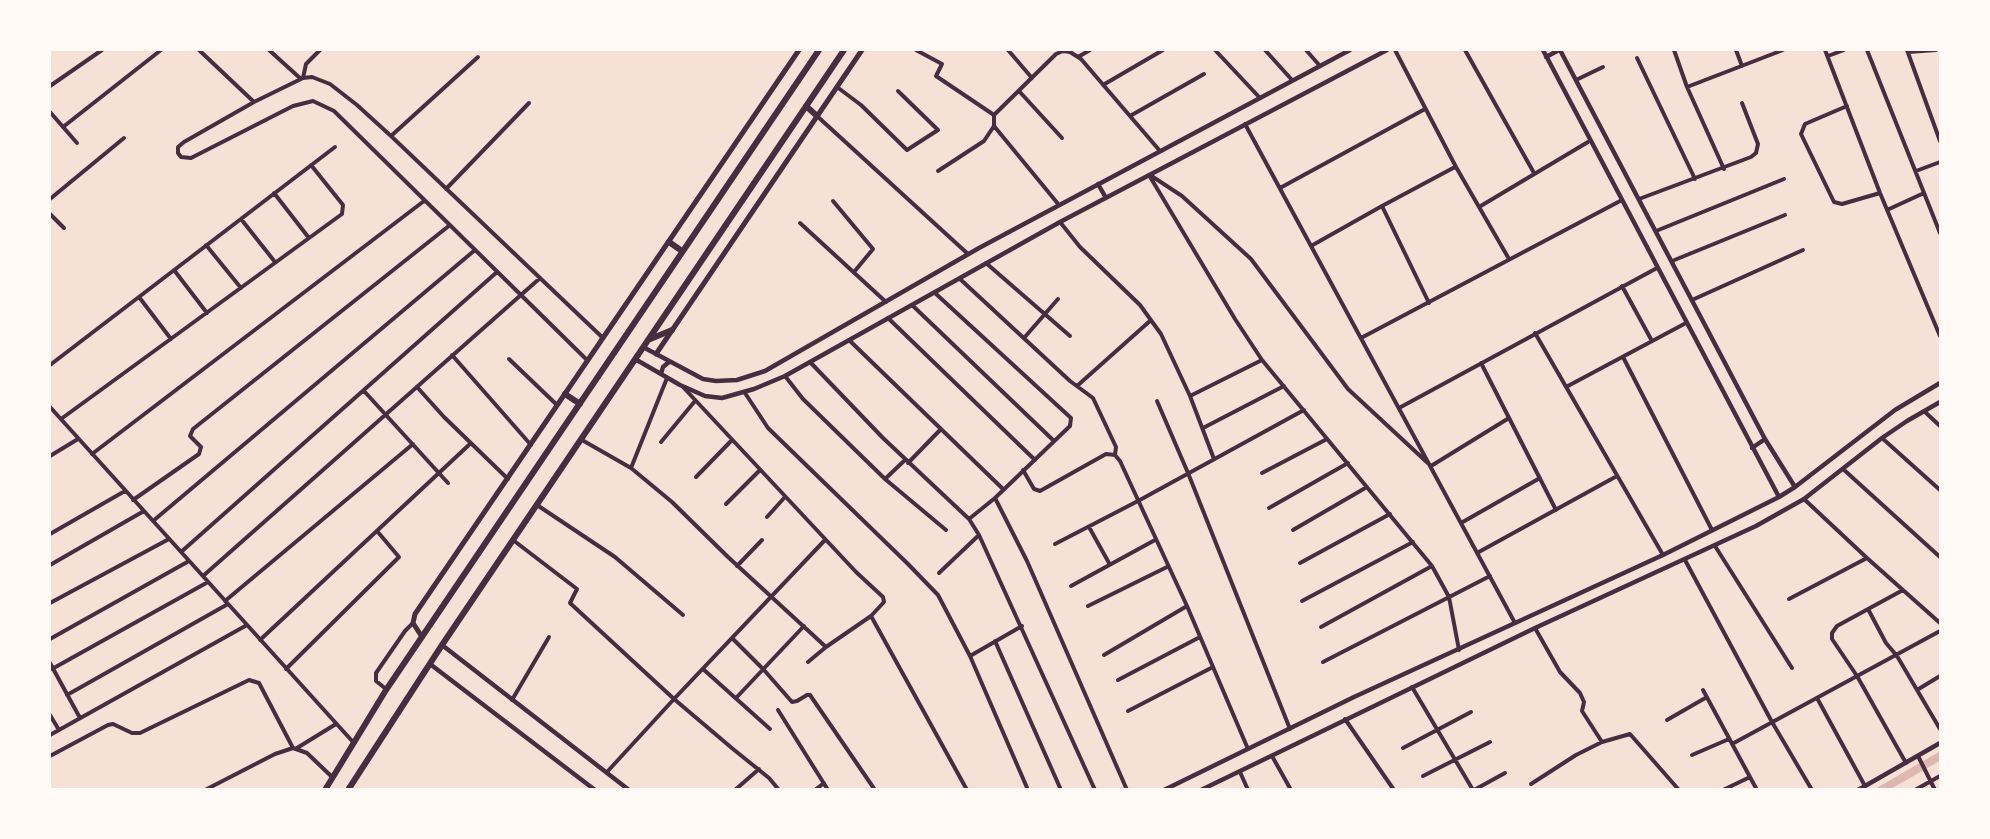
<!DOCTYPE html>
<html>
<head>
<meta charset="utf-8">
<style>
	body { margin:0 }
	#map { position:relative; width:1990px; height:839px; overflow:hidden; background:#f7e1d7; font-family:"Varela Round",sans-serif }
	canvas { display:block }
	.frame { position:absolute; inset:0; border:51px solid #fffaf5; pointer-events:none }
</style>
</head>
<body>
<div id="map">
<canvas width="1990" height="839"></canvas>
<div class="frame"></div>
</div>
<script>
const c = document.querySelector('canvas').getContext('2d');
c.lineJoin = 'round';
const poly = rows => new Path2D(rows.map(r => 'M' + r).join(''));
function stroke(path, color, width, dash) { c.strokeStyle = color; c.lineWidth = width; c.lineCap = dash ? 'butt' : 'round'; c.setLineDash(dash || []); c.stroke(path); }
const canal = poly([
	[1881,790,1940,756]
]);
const minor = poly([
	[199,50,254,102],
	[269,50,301,79],
	[916,50,942,64,936,76,994,115,1056,54,1063,51,1070,52,1081,59,1160,151],
	[1008,50,1032,78],
	[1215,50,1260,98],
	[1265,50,1292,80],
	[1306,50,1320,66],
	[1395,50,1456,167,1509,259],
	[1465,50,1534,173],
	[1674,50,1687,87,1783,50],
	[1736,50,1742,66],
	[1825,50,1880,193,1940,336],
	[1867,50,1940,233],
	[1907,50,1940,141],
	[1908,52,1936,50],
	[1828,56,1844,50],
	[1078,57,1090,50],
	[1637,58,1695,179],
	[303,78,306,64,320,50],
	[1576,80,1603,67],
	[1103,85,1163,50],
	[50,86,102,50],
	[837,87,861,105,907,150,938,130,898,91],
	[1687,87,1724,169],
	[1019,91,1062,138],
	[1847,106,1805,124,1801,134,1834,202,1842,204,1880,193],
	[50,112,77,143],
	[817,116,968,254],
	[1130,116,1204,74],
	[1245,124,1515,623],
	[994,126,1059,205],
	[63,127,161,50],
	[391,136,478,57],
	[938,171,984,141,994,126,994,115],
	[1916,171,1940,162],
	[1149,175,1235,319,1262,360,1432,566,1449,597,1459,650],
	[1150,175,1182,196,1251,259,1348,389,1431,466,1509,418],
	[1280,188,1425,109],
	[446,189,529,103],
	[274,193,309,238],
	[50,199,124,138],
	[1639,199,1751,157,1756,153,1758,144,1742,103],
	[833,201,873,249,854,272],
	[1382,206,1429,303],
	[1479,207,1588,142],
	[1887,210,1924,193],
	[50,214,64,228],
	[241,219,275,262],
	[1060,222,1080,247,1140,305,1161,334,1190,396,1214,459],
	[800,223,886,302],
	[1656,231,1784,179],
	[206,245,241,288],
	[1311,246,1382,206,1455,167],
	[1672,261,1785,215],
	[986,263,1070,336],
	[174,270,207,313],
	[960,279,1070,381,1093,398,1116,447,1115,455],
	[1622,286,1652,341],
	[935,293,1071,418,1070,426,995,498,1027,561,1127,790],
	[139,297,171,339],
	[1692,300,1803,250],
	[912,305,1053,440],
	[888,318,1035,460],
	[1535,333,1663,555],
	[1024,338,1058,299],
	[1361,338,1622,200],
	[849,340,1003,489],
	[452,355,531,445],
	[1623,357,1712,530],
	[509,359,557,405],
	[587,360,334,111,313,101,293,106,191,158,181,157,178,153,178,147,184,142,254,102,303,78,312,77,330,84,357,105,391,136,603,338],
	[810,362,883,438,969,519,979,535,1095,790],
	[1481,363,1556,510],
	[50,365,335,147],
	[785,376,803,399,885,479,946,530],
	[1077,386,1151,320],
	[417,387,444,417,508,479],
	[683,387,856,572,883,597,884,602,871,616,967,790],
	[1566,387,1686,323],
	[364,391,448,483],
	[745,393,768,428,908,564,938,595,970,656,1028,790],
	[1190,396,1262,360],
	[1157,401,1188,473,1290,729],
	[50,407,353,742],
	[1399,408,1657,268],
	[1924,411,1940,426],
	[61,419,342,214,343,205,311,165],
	[1203,428,1284,386],
	[1882,438,1940,490],
	[582,440,631,468,672,502,728,557,826,647],
	[661,442,695,401],
	[92,454,424,201],
	[50,456,78,439],
	[908,463,941,429],
	[631,468,667,378],
	[1843,469,1940,557],
	[1023,470,1034,489,1040,491,1106,454,1115,455,1120,461,1187,606,1248,749],
	[1262,473,1327,439],
	[696,477,732,440],
	[885,479,905,460],
	[1804,499,1867,558,1940,623],
	[133,500,199,454,201,447,190,436,193,429,450,225],
	[726,504,760,470],
	[537,505,615,557,683,615],
	[1269,508,1348,463],
	[767,517,785,497],
	[969,519,995,498],
	[153,521,475,250],
	[1461,523,1540,478],
	[1089,527,1109,563],
	[1293,530,1367,487],
	[50,534,125,491],
	[513,540,577,589,570,603,674,699,733,749,769,778,779,790],
	[1055,544,1138,501,1304,410],
	[1715,546,1792,668],
	[181,552,497,272],
	[1477,553,1617,476],
	[1685,560,1772,722,1812,790],
	[1300,563,1390,514],
	[50,565,144,511],
	[737,566,762,540],
	[939,573,979,535],
	[203,576,539,279],
	[1071,586,1155,540],
	[1903,590,1837,626,1832,633,1832,639,1857,676,1906,763],
	[1789,599,1867,558],
	[225,601,413,444],
	[1302,601,1413,542],
	[50,603,169,539],
	[1088,606,1167,567],
	[1868,609,1886,643,1897,656,1940,729],
	[1321,627,1432,566],
	[1535,628,1560,672,1580,693,1584,702,1582,711,1602,742],
	[732,638,764,670,792,702,797,701,807,695,810,695,875,790],
	[50,639,189,561],
	[260,640,471,443],
	[995,641,1061,790],
	[1104,655,1187,606],
	[970,656,1022,626],
	[808,662,826,647,871,616],
	[1323,662,1490,576],
	[50,663,80,718],
	[52,669,208,582],
	[286,669,399,557,377,531],
	[703,669,770,729],
	[1118,680,1200,637],
	[1412,687,1473,790],
	[386,689,376,681,376,673,405,631,413,623],
	[1703,690,1757,790],
	[1917,690,1940,676],
	[67,695,228,604],
	[736,698,804,626],
	[1817,698,1865,786],
	[512,700,549,637],
	[778,710,828,790],
	[1128,711,1213,667],
	[50,715,59,730],
	[1345,719,1394,790],
	[1667,720,1707,697],
	[50,735,247,625],
	[1732,744,1940,631],
	[297,748,336,724],
	[1403,748,1471,712],
	[1692,755,1729,739],
	[50,756,108,725,113,724,132,733,140,733,249,680,259,683,293,748],
	[1272,756,1291,790],
	[1918,756,1935,790],
	[607,772,674,699,825,540],
	[1240,772,1248,790],
	[1423,776,1490,742],
	[1531,784,1576,755,1602,742,1630,734,1679,790],
	[205,790,275,754,293,748,307,753,331,776],
	[735,790,759,769],
	[815,790,824,783],
	[1474,790,1505,773],
	[1723,790,1750,777],
	[1915,790,1940,776]
]);
const tertiary = poly([
	[1543,50,1779,497],
	[1560,50,1765,439,1795,487],
	[1546,57,1559,50],
	[1098,184,1106,198],
	[643,347,703,379,716,381,737,380,765,371,979,248,1350,50],
	[635,359,680,385,705,396,722,398,754,389,785,376,1060,222,1387,50],
	[661,374,663,367,669,362],
	[1752,448,1765,439],
	[442,645,629,790],
	[430,664,595,790],
	[1164,790,1354,697,1663,555,1779,497,1795,487,1895,410,1940,383],
	[1201,790,1535,628,1756,526,1804,499,1882,438,1907,421,1940,402],
	[1858,790,1940,743]
]);
const secondary = poly([
	[656,354,862,50],
	[422,637,413,623,415,614,799,50]
]);
const trunk = poly([
	[806,106,817,116],
	[669,242,682,251],
	[648,340,672,330],
	[565,394,580,404],
	[325,790,386,690,819,50],
	[348,790,442,645,844,50]
]);
stroke(canal, '#dcb8b0', 8);
stroke(minor, '#4a2c40', 4);
stroke(tertiary, '#4a2c40', 4.5);
stroke(secondary, '#4a2c40', 5);
stroke(trunk, '#4a2c40', 6);
</script>
</body>
</html>
